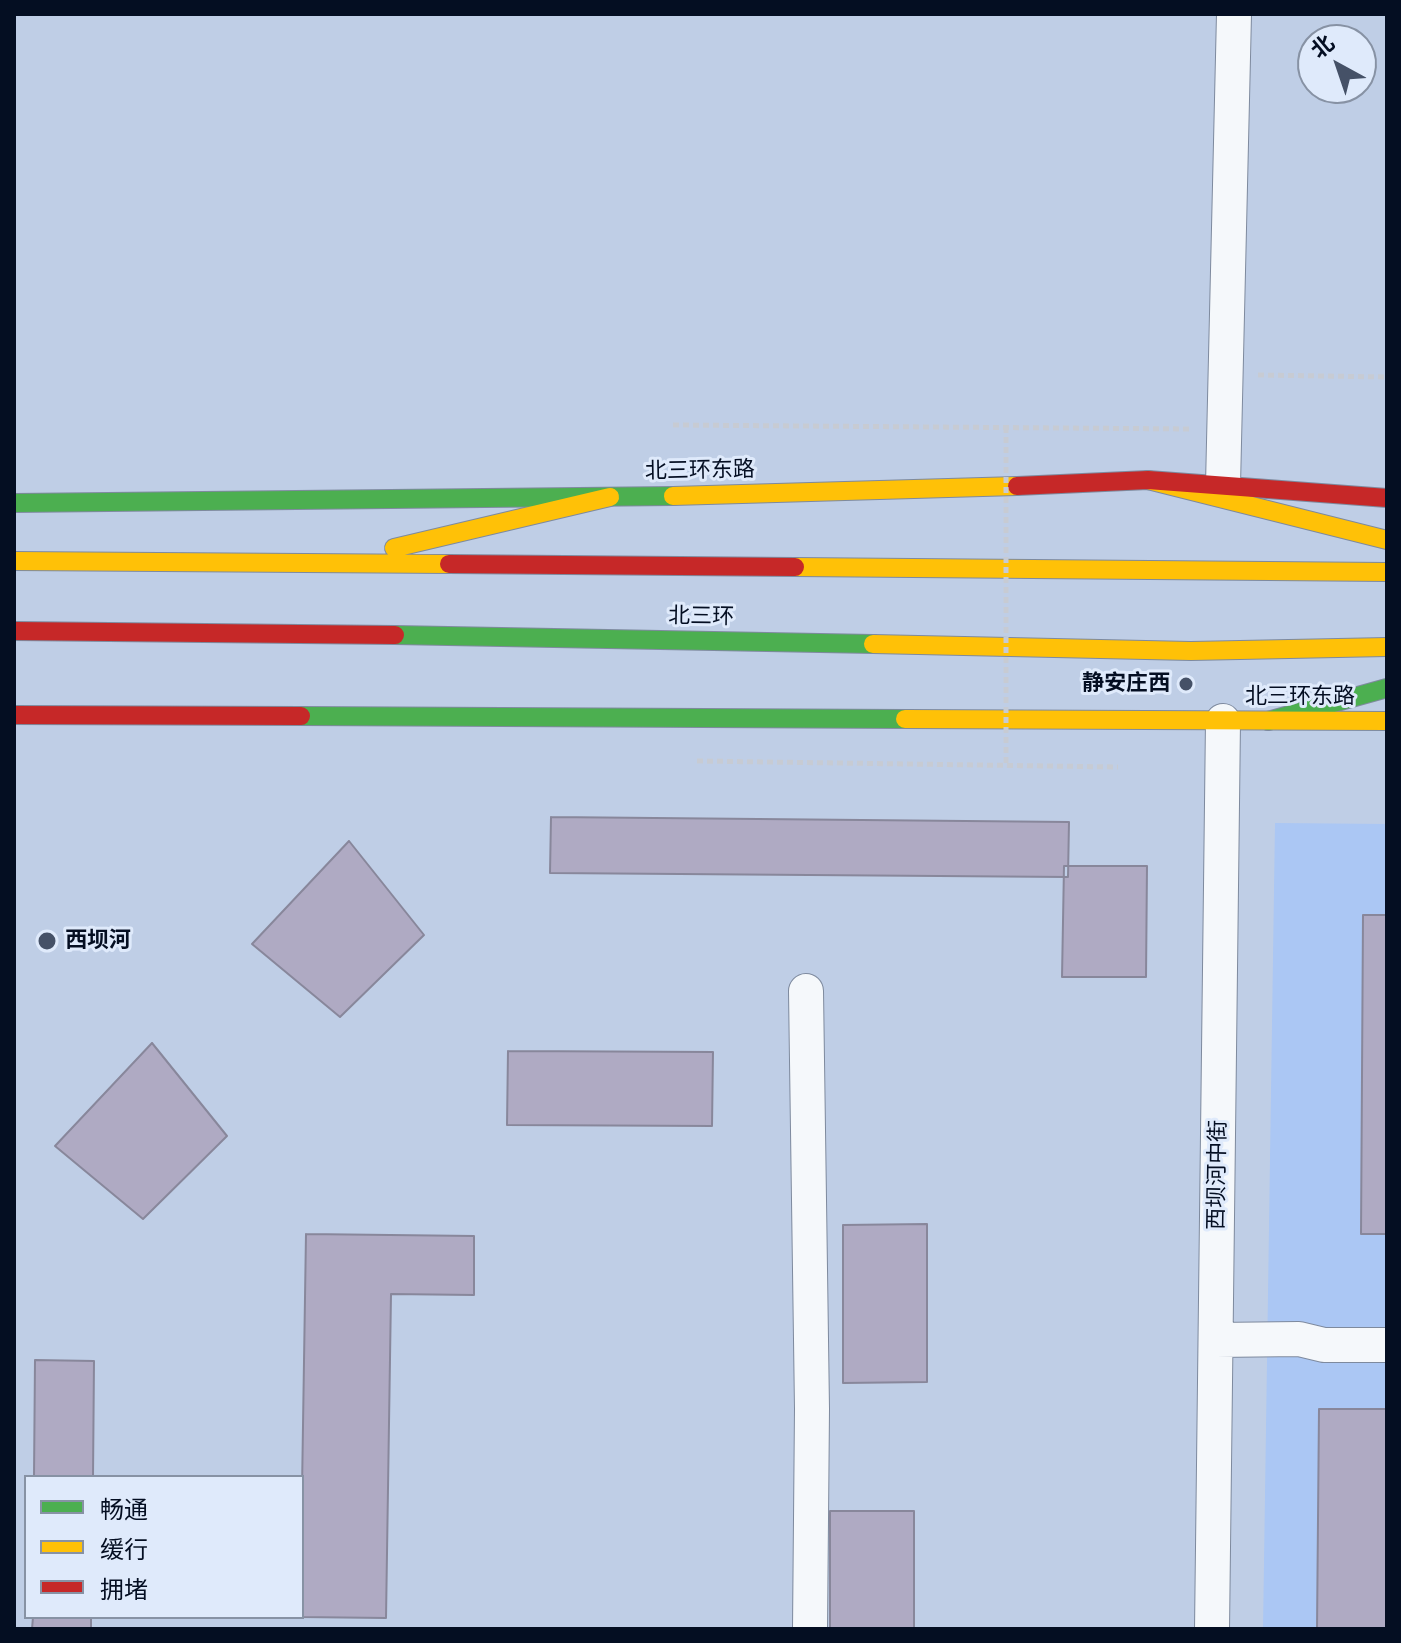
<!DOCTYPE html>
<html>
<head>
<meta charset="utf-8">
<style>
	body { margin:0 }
	#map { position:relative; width:1401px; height:1643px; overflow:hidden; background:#bfcee6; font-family:Arial,"Noto Sans SC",sans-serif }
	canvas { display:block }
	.frame { position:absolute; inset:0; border:16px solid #040e22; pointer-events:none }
	.legend { position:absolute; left:24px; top:1475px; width:280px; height:144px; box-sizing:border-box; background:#dfeafb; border:2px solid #8792a4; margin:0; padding:10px 14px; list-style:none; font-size:24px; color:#040e22 }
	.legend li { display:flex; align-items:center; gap:16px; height:40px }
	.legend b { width:40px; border:2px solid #8792a4 }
	.north { position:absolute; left:1297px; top:24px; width:80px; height:80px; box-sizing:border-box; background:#dfeafb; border:2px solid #8792a4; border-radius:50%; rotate:320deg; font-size:22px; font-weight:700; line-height:32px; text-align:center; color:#040e22 }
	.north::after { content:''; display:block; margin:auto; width:28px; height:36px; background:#455167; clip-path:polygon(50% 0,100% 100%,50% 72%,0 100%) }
</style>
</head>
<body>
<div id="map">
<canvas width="1401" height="1643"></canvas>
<div class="frame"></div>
<ul class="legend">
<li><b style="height:10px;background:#4caf50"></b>畅通</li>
<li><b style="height:10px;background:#ffc107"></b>缓行</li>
<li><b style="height:10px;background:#c62828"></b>拥堵</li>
</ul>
<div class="north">北</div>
</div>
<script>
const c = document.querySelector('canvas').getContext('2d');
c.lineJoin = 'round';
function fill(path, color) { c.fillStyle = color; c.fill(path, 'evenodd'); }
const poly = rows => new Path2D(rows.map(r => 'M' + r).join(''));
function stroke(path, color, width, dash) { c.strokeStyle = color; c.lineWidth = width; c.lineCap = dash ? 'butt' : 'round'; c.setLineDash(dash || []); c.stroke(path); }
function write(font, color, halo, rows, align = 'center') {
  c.font = font + ' Arial,"Noto Sans SC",sans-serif'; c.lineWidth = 6; c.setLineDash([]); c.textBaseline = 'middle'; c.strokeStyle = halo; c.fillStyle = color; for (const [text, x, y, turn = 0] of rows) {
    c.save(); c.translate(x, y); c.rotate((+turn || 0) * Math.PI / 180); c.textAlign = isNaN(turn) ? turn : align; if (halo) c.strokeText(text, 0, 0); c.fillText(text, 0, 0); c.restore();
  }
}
const built = poly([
	[1275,823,1387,824,1387,1629,1263,1629]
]);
const building = poly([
	[551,817,1069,822,1068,877,550,873,551,817],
	[349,841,424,935,340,1017,252,944,349,841],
	[1064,866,1147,866,1146,977,1062,977,1064,866],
	[1363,915,1387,915,1387,1234,1361,1234,1363,915],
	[152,1043,227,1136,143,1219,55,1146,152,1043],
	[508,1051,713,1052,712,1126,507,1125,508,1051],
	[927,1224,927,1382,843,1383,843,1225,927,1224],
	[306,1234,474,1236,474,1295,391,1294,386,1618,300,1617,306,1234],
	[35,1360,94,1361,93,1477,34,1477,35,1360],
	[1319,1409,1387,1409,1387,1629,1317,1629,1319,1409],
	[830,1511,914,1511,914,1629,830,1629,830,1511],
	[33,1617,91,1617,91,1629,32,1629,33,1617]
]);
const path = poly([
	[1258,375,1387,377],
	[673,425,1192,429],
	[697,761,1118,767]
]);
const street = poly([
	[1223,485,1234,14],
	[806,991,812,1409,810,1629],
	[1216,1340,1299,1339,1324,1345,1387,1345],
	[1212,1629,1223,721]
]);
const fast = poly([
	[14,503,673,496],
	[395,635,873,644],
	[301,716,905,719],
	[1268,721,1387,688]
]);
const slow = poly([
	[1148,480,1387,540],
	[673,496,1017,486],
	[394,548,610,497],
	[14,561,449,564],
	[795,567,1387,572],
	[873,644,1191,651,1387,647],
	[905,719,1387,721]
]);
const jam = poly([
	[1017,486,1148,480,1387,498],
	[449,564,795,567],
	[14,631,395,635],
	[14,715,301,716]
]);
const pathBridge = poly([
	[1006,427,1006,765]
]);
const markers = [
	[1186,684,8,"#455167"],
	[47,941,10,"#455167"]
];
const streetNames = [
	["北三环东路",700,471,-1],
	["北三环",701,617,1],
	["北三环东路",1300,697],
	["西坝河中街",1218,1175,-89]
];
const poiNames = [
	["静安庄西",1170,684],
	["西坝河",65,941,"left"]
];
fill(built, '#abc7f4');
fill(building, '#afaac3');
stroke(building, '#88879b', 2);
stroke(street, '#7e8a9e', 36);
stroke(fast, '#7e8a9e', 20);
stroke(slow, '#7e8a9e', 20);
stroke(jam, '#7e8a9e', 20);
stroke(path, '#c7cbd3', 5, [6, 4]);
stroke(street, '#f5f8fb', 34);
stroke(fast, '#4caf50', 18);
stroke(slow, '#ffc107', 18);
stroke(jam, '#c62828', 18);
stroke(pathBridge, '#c7cbd3', 5, [6, 4]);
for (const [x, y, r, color] of markers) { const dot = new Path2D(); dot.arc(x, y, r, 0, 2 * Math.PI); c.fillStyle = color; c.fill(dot); stroke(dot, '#dfeafb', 3); }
write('22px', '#040e22', '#dfeafb', streetNames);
write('bold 22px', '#040e22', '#dfeafb', poiNames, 'right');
</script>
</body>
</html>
